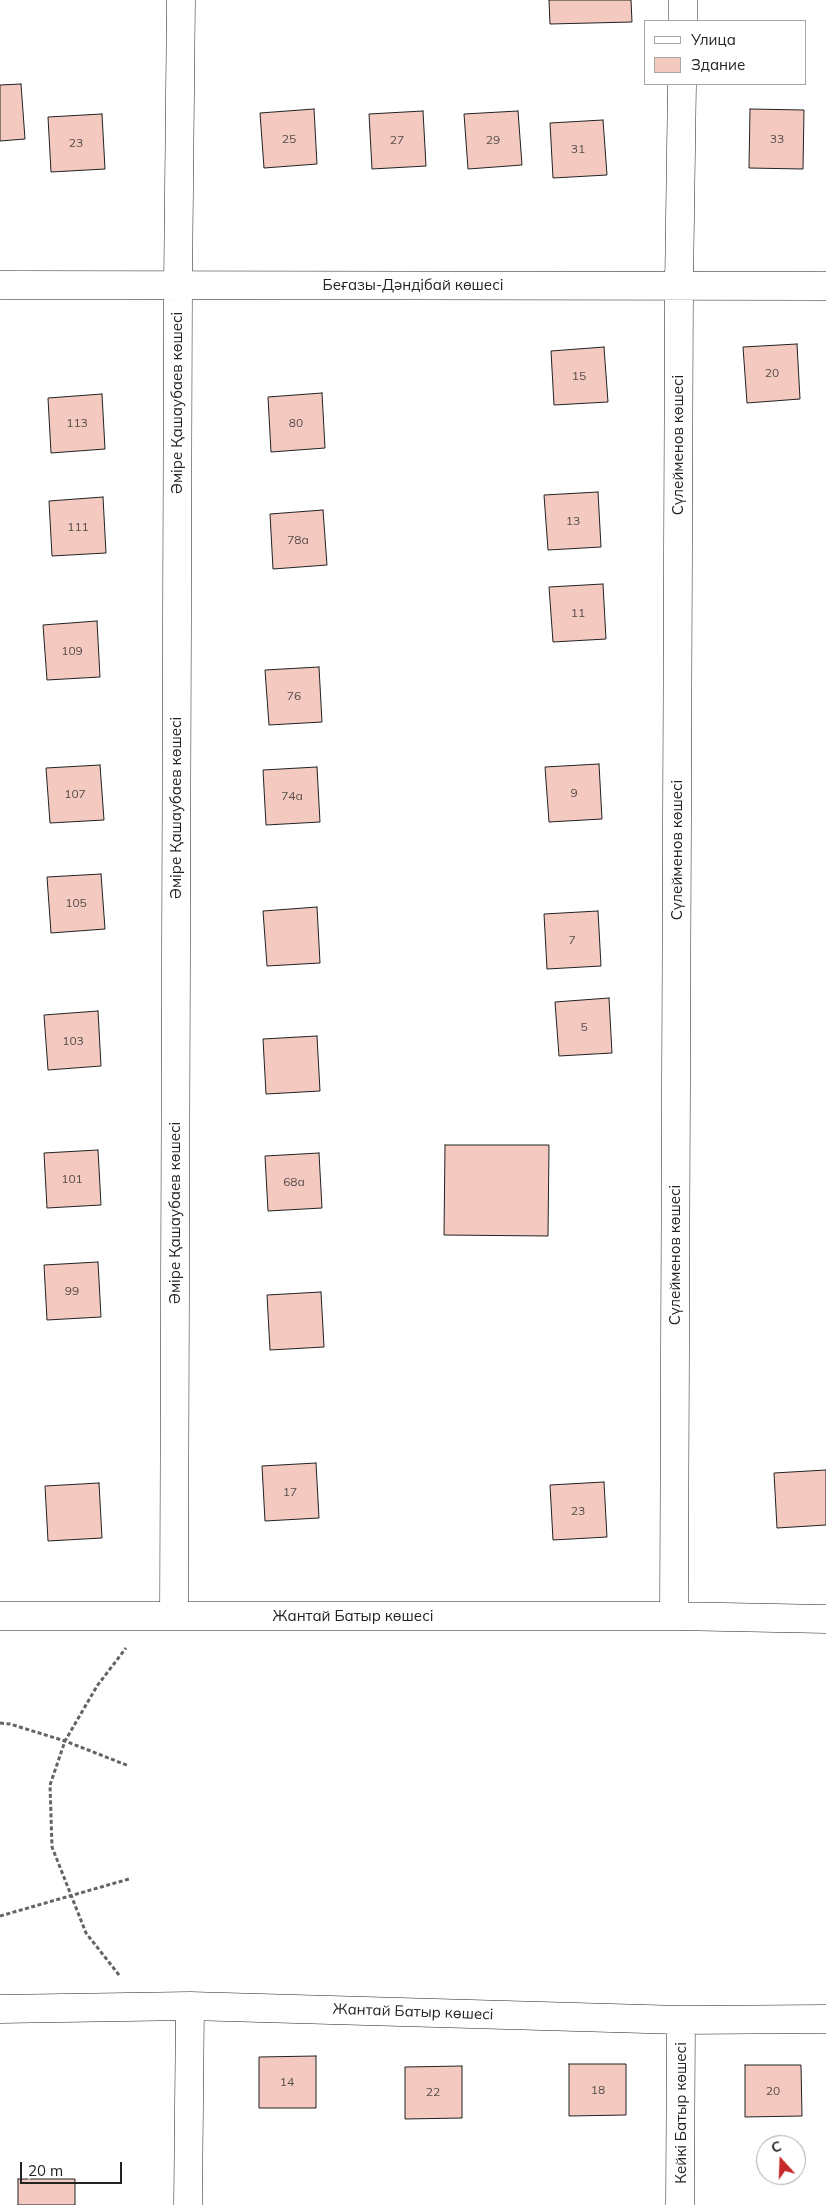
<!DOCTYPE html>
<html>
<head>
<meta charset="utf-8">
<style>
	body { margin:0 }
	#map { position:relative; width:826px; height:2205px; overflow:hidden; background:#fff; font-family:Mulish,sans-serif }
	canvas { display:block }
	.legend { position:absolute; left:644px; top:20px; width:162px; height:65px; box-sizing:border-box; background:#fff; border:1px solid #a7a7a7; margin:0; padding:6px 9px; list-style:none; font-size:15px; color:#222 }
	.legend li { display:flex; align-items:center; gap:10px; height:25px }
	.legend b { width:25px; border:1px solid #a7a7a7 }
	.north { position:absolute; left:756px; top:2135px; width:50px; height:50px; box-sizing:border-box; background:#fff; border:1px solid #a7a7a7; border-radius:50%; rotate:340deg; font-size:14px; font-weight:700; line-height:20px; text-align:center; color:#222 }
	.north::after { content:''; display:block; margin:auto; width:18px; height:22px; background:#c62828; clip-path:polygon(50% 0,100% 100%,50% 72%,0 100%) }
	.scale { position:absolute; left:20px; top:2162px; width:102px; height:22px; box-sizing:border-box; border:2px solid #222; border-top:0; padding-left:6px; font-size:15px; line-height:18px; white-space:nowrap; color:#222; -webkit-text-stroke:4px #fff; paint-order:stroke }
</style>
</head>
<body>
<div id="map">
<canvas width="826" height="2205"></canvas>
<ul class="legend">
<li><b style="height:6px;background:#fff"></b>Улица</li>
<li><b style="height:14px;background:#f3c9c0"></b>Здание</li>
</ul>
<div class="north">С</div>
<div class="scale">20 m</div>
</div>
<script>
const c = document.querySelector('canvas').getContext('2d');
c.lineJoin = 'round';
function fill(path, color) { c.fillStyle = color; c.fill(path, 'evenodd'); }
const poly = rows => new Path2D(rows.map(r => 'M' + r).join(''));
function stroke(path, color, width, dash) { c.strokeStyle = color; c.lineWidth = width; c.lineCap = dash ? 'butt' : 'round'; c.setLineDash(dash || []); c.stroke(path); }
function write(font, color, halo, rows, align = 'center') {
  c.font = font + ' Mulish,sans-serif'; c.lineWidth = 4; c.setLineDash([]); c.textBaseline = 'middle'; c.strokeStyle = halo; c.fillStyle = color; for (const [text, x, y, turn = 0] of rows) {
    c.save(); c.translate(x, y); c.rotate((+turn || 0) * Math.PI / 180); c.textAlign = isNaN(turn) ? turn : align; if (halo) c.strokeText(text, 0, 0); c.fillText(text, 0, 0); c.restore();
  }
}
const building = poly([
	[549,0,631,0,632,22,550,24,549,0],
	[21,84,25,139,0,141,0,85,21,84],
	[314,109,317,164,264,168,260,113,314,109],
	[750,109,804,110,803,169,749,168,750,109],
	[423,111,426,166,372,169,369,114,423,111],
	[518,111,522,165,468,169,464,114,518,111],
	[102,114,105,169,51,172,48,117,102,114],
	[603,120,607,175,553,178,550,123,603,120],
	[797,344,800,399,747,403,743,347,797,344],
	[604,347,608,402,554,405,551,351,604,347],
	[322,393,325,448,271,452,268,397,322,393],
	[102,394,105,449,51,453,48,398,102,394],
	[598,492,601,547,548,550,544,495,598,492],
	[103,497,106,553,52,556,49,501,103,497],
	[323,510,327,565,273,569,270,514,323,510],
	[603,584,606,639,553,642,549,587,603,584],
	[97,621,100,677,47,680,43,625,97,621],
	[319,667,322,722,269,725,265,670,319,667],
	[599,764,602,819,549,822,545,767,599,764],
	[100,765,104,820,50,823,46,768,100,765],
	[317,767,320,822,266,825,263,770,317,767],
	[101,874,105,929,51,933,47,877,101,874],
	[317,907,320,963,267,966,263,911,317,907],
	[598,911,601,966,547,969,544,914,598,911],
	[609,998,612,1053,559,1056,555,1002,609,998],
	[98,1011,101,1066,48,1070,44,1015,98,1011],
	[317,1036,320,1091,266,1094,263,1039,317,1036],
	[445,1145,549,1145,548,1236,444,1235,445,1145],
	[98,1150,101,1205,47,1208,44,1153,98,1150],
	[319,1153,322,1208,268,1211,265,1156,319,1153],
	[98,1262,101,1317,47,1320,44,1265,98,1262],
	[321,1292,324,1347,270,1350,267,1295,321,1292],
	[316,1463,319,1518,265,1521,262,1466,316,1463],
	[826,1470,826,1525,777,1528,774,1473,826,1470],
	[604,1482,607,1537,553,1540,550,1485,604,1482],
	[99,1483,102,1538,48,1541,45,1486,99,1483],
	[316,2056,316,2108,259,2108,259,2057,316,2056],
	[569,2064,626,2064,626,2115,569,2116,569,2064],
	[745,2065,801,2065,802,2116,745,2117,745,2065],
	[462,2066,462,2118,405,2119,405,2067,462,2066],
	[18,2179,75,2179,75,2205,18,2205,18,2179]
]);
const path = poly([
	[0,1723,10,1724,65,1741,129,1766],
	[0,1916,129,1879],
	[119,1975,86,1933,52,1847,50,1785,65,1741,97,1686,126,1648]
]);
const minor = poly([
	[683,21,683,0],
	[0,285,826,286],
	[0,1616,674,1616,826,1619],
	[174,1616,178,285,181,0],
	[674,1616,679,285,682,84],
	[0,2009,190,2006,681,2020,826,2019],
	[188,2205,190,2006],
	[680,2205,681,2020]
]);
const numberNames = [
	["25",289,139],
	["33",777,139],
	["27",397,140],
	["29",493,140],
	["23",76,143],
	["31",578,149],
	["20",772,373],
	["15",579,376],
	["113",77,423],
	["80",296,423],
	["13",573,521],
	["111",78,527],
	["78а",298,540],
	["11",578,613],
	["109",72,651],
	["76",294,696],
	["9",574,793],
	["107",75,794],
	["74а",292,796],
	["105",76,903],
	["7",572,940],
	["5",584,1027],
	["103",73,1041],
	["101",72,1179],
	["68а",294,1182],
	["99",72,1291],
	["17",290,1492],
	["23",578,1511],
	["14",287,2082],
	["18",598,2090],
	["20",773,2091],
	["22",433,2092]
];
const streetNames = [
	["Беғазы-Дәндібай көшесі",413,285],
	["Әміре Қашаубаев көшесі",177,403,-90],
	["Сүлейменов көшесі",678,445,-90],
	["Әміре Қашаубаев көшесі",176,808,-90],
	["Сүлейменов көшесі",677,850,-90],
	["Әміре Қашаубаев көшесі",175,1213,-90],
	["Сүлейменов көшесі",675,1255,-90],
	["Жантай Батыр көшесі",353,1616],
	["Жантай Батыр көшесі",413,2012,2],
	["Кейкі Батыр көшесі",681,2113,-90]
];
fill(building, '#f3c9c0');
stroke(building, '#222', 1);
stroke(minor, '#222', 29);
stroke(path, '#646464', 3, [4, 2.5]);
stroke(minor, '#fff', 28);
write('12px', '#564c4a', null, numberNames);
write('15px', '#222', '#fff', streetNames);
</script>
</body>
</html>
